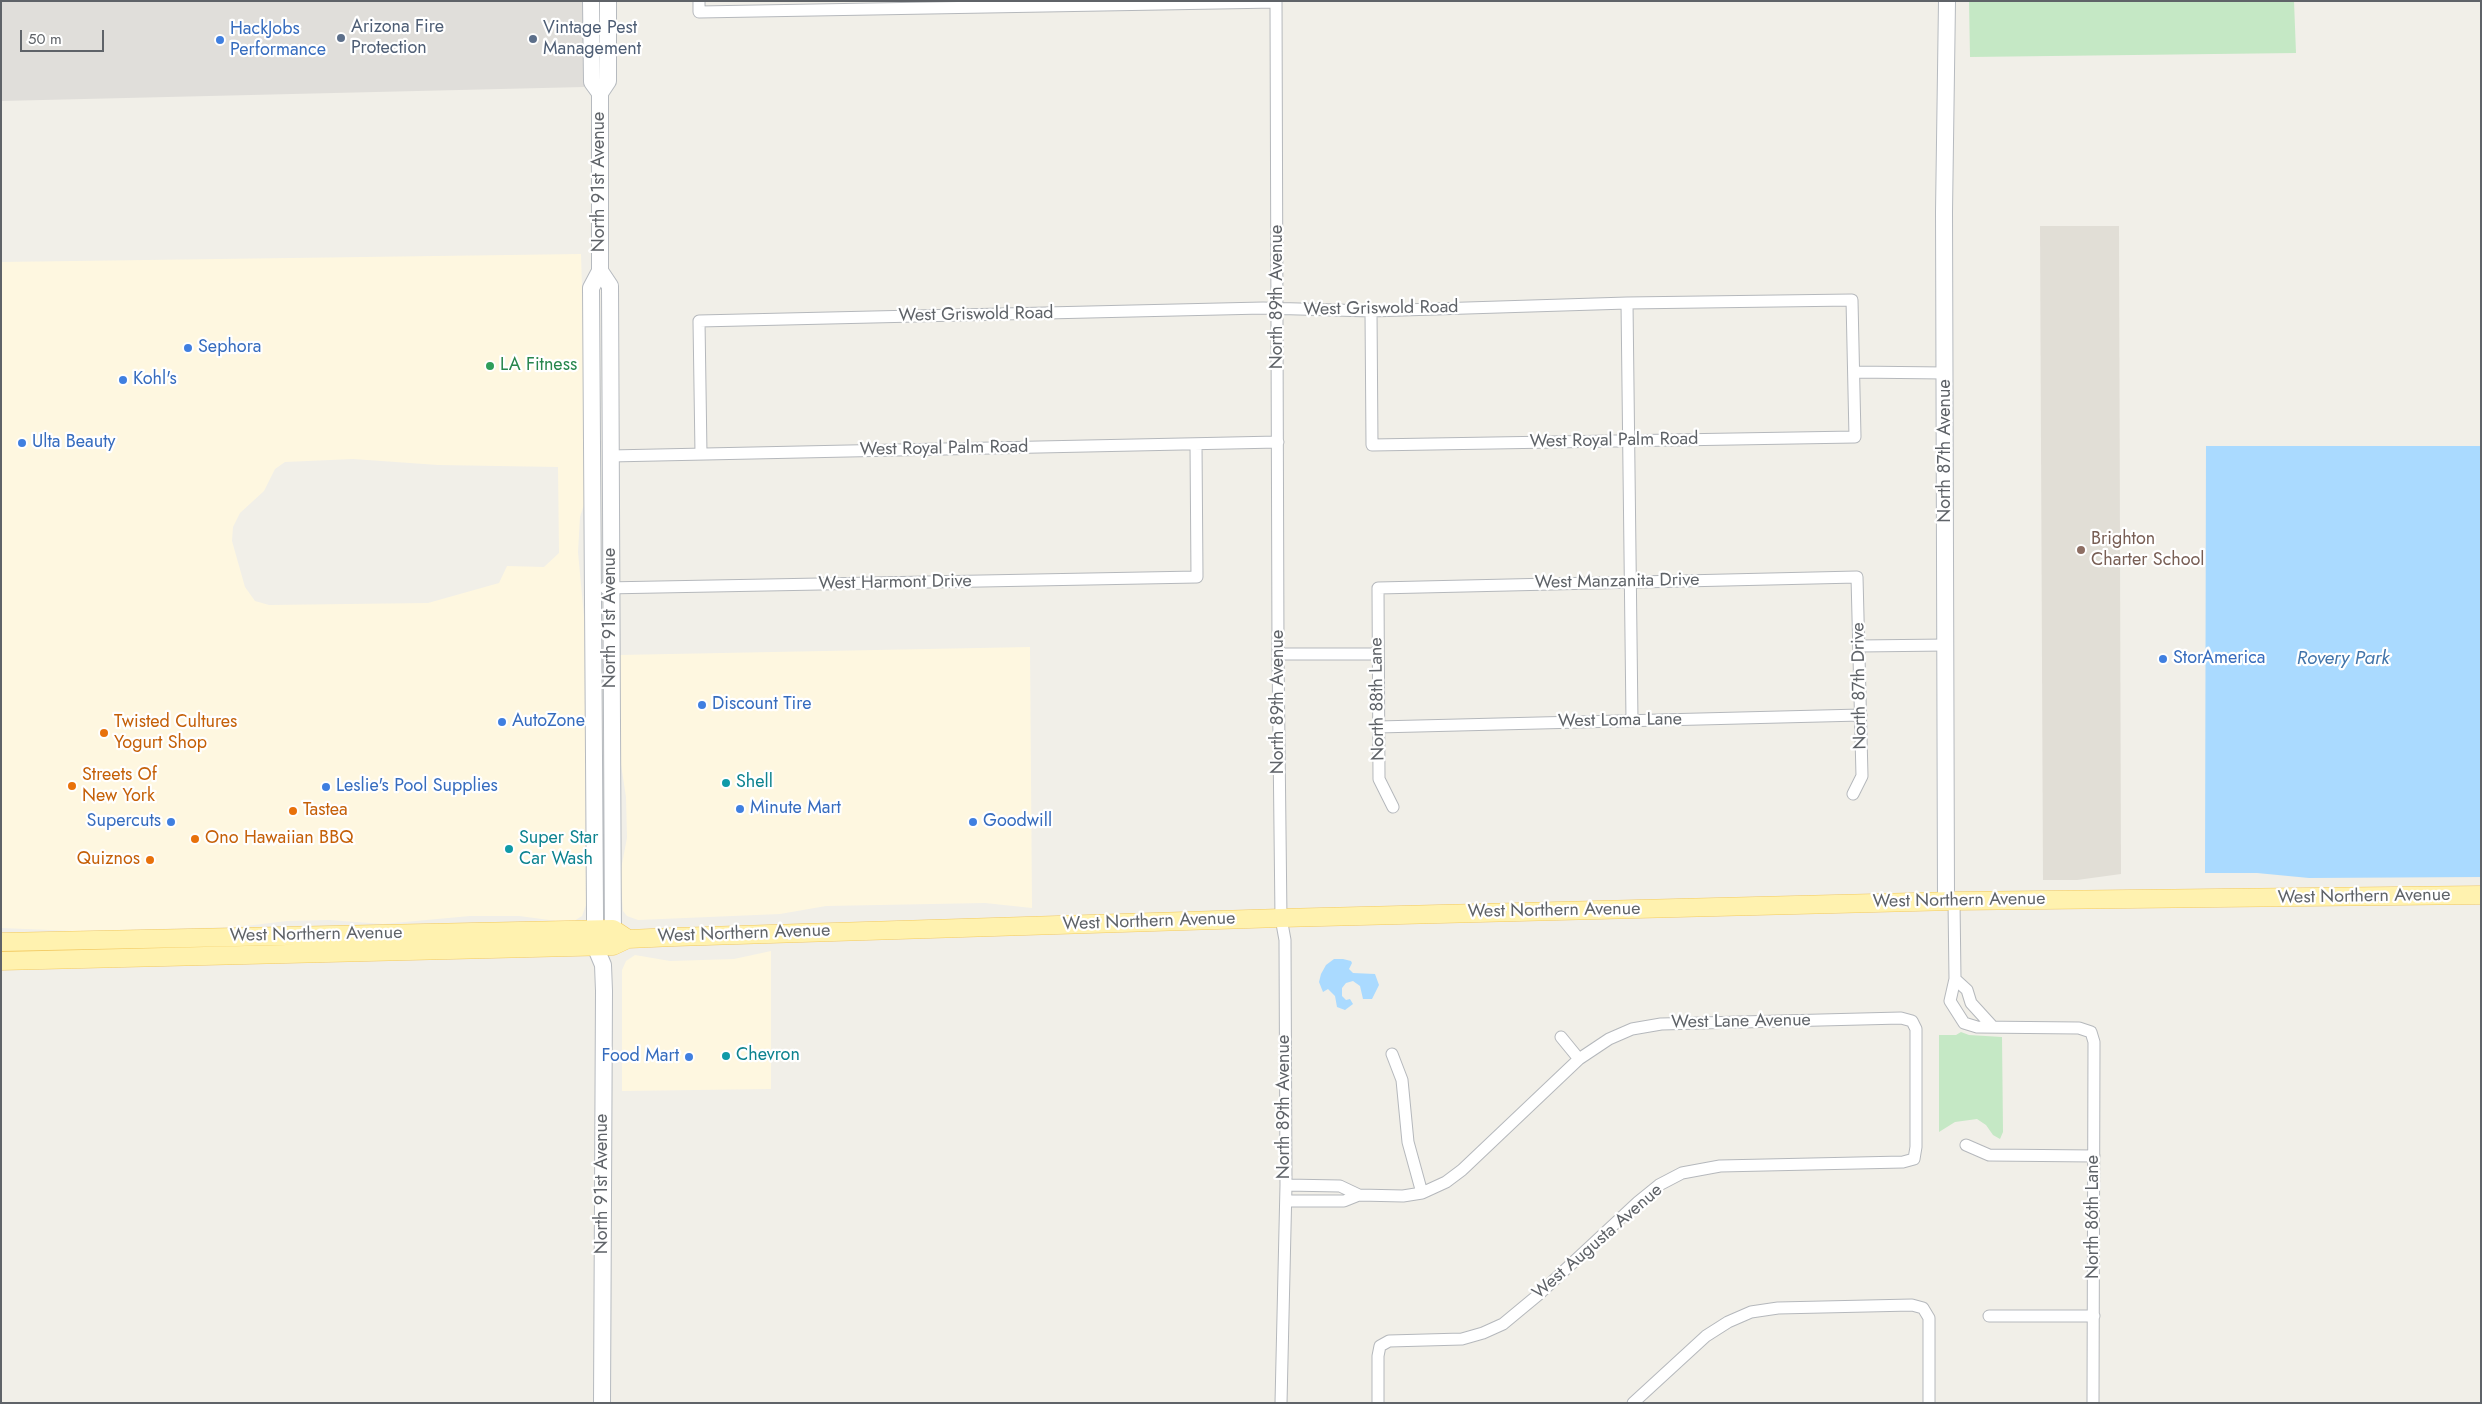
<!DOCTYPE html>
<html>
<head>
<meta charset="utf-8">
<style>
	body { margin:0 }
	#map { position:relative; width:2482px; height:1404px; overflow:hidden; background:#f1efe8; font-family:Jost,sans-serif }
	canvas { display:block }
	.frame { position:absolute; inset:0; border:2px solid #5f6368; pointer-events:none }
	.scale { position:absolute; left:20px; top:30px; width:84px; height:22px; box-sizing:border-box; border:2px solid #5f6368; border-top:0; padding-left:6px; font-size:15px; line-height:18px; white-space:nowrap; color:#5f6368; -webkit-text-stroke:4px #fff; paint-order:stroke }
</style>
</head>
<body>
<div id="map">
<canvas width="2482" height="1404"></canvas>
<div class="frame"></div>
<div class="scale">50 m</div>
</div>
<script>
const c = document.querySelector('canvas').getContext('2d');
c.lineJoin = 'round';
function fill(path, color) { c.fillStyle = color; c.fill(path, 'evenodd'); }
const poly = rows => new Path2D(rows.map(r => 'M' + r).join(''));
function stroke(path, color, width, dash) { c.strokeStyle = color; c.lineWidth = width; c.lineCap = dash ? 'butt' : 'round'; c.setLineDash(dash || []); c.stroke(path); }
function write(font, color, halo, rows, align = 'center') {
  c.font = font + ' Jost,sans-serif'; c.lineWidth = 4.5; c.setLineDash([]); c.textBaseline = 'middle'; c.strokeStyle = halo; c.fillStyle = color; for (const [text, x, y, turn = 0] of rows) {
    c.save(); c.translate(x, y); c.rotate((+turn || 0) * Math.PI / 180); c.textAlign = isNaN(turn) ? turn : align; if (halo) c.strokeText(text, 0, 0); c.fillText(text, 0, 0); c.restore();
  }
}
const commercial = poly([
	[581,254,588,492,580,517,578,552,584,617,585,724,586,905,582,916,574,921,564,922,519,916,470,916,383,924,329,920,287,921,237,927,75,931,1,928,1,262],
	[353,459,438,465,558,467,559,553,544,567,507,566,499,583,428,603,269,605,255,601,245,587,232,541,233,527,240,513,264,491,275,469,285,462],
	[1030,647,1032,908,985,903,826,906,780,914,638,920,627,916,623,911,620,874,627,838,626,797,620,758,619,655],
	[771,951,771,1089,622,1091,622,970,626,961,635,955,670,961,734,959]
]);
const industrial = poly([
	[1,1,584,1,584,87,1,101]
]);
const education = poly([
	[2040,226,2119,226,2121,874,2077,880,2043,880]
]);
const green = poly([
	[1969,1,2294,1,2296,53,1970,57],
	[1961,1032,1969,1035,2002,1037,2003,1132,2000,1139,1993,1135,1986,1125,1977,1119,1955,1122,1939,1132,1939,1035,1956,1035]
]);
const water = poly([
	[2206,446,2481,446,2481,877,2309,878,2257,873,2205,873],
	[1334,959,1343,959,1351,961,1352,963,1349,969,1353,973,1375,974,1379,985,1372,999,1363,999,1360,986,1353,981,1346,983,1342,988,1342,996,1346,1000,1350,999,1353,1004,1345,1010,1337,1007,1335,996,1328,989,1323,992,1319,982,1321,974,1326,965]
]);
const street = poly([
	[699,1,699,12,1276,2],
	[1276,1,1278,654,1281,918,1285,940,1286,1185,1281,1403],
	[1627,303,1632,720],
	[1854,372,1945,373],
	[701,454,699,321,1263,308,1371,311,1627,303,1852,300,1855,437,1372,445,1371,311],
	[610,456,1278,442],
	[605,588,1197,577,1196,444],
	[1859,646,1947,645],
	[1278,654,1377,654],
	[1378,727,1861,715],
	[1393,807,1379,779,1378,588,1857,577,1862,776,1853,794],
	[1954,901,1955,979,1950,1001,1964,1023,1977,1027,2079,1028,2091,1032,2094,1042,2093,1403],
	[1955,979,1967,990,1971,1003,1992,1026],
	[1561,1037,1579,1059],
	[1392,1054,1402,1080,1408,1142,1422,1193],
	[1966,1145,1989,1155,2094,1156],
	[1286,1185,1340,1186,1359,1195],
	[1286,1201,1344,1201,1359,1195,1403,1196,1422,1193,1446,1182,1462,1170,1579,1059,1609,1039,1632,1029,1661,1024,1901,1018,1912,1021,1916,1029,1916,1147,1914,1159,1903,1162,1720,1166,1682,1173,1659,1185,1638,1202,1538,1295,1503,1324,1483,1333,1462,1339,1389,1341,1380,1346,1378,1356,1378,1403],
	[1989,1316,2094,1316],
	[1633,1403,1706,1336,1728,1322,1751,1312,1778,1308,1912,1305,1923,1308,1929,1318,1929,1403]
]);
const secondary = poly([
	[591,1,592,82,600,93],
	[600,271,610,286,613,942],
	[1946,901,1944,212,1947,1],
	[602,1403,604,991,603,965,595,946,595,915,591,288,600,271,600,93,608,81,608,1]
]);
const primary = poly([
	[1,942,613,929,628,939],
	[1,961,613,946,628,939,674,937,1281,918,1954,901,2481,895]
]);
const markers = [
	[341,38,5,"#5c6f8a"],
	[533,39,5,"#5c6f8a"],
	[220,40,5,"#3f7fe0"],
	[188,348,5,"#3f7fe0"],
	[490,366,5,"#2e9e5b"],
	[123,380,5,"#3f7fe0"],
	[22,443,5,"#3f7fe0"],
	[2081,550,5,"#8d6e63"],
	[2163,659,5,"#3f7fe0"],
	[702,705,5,"#3f7fe0"],
	[502,722,5,"#3f7fe0"],
	[104,733,5,"#e8710a"],
	[726,783,5,"#0f9aa8"],
	[72,786,5,"#e8710a"],
	[326,787,5,"#3f7fe0"],
	[740,809,5,"#3f7fe0"],
	[293,811,5,"#e8710a"],
	[171,822,5,"#3f7fe0"],
	[973,822,5,"#3f7fe0"],
	[195,839,5,"#e8710a"],
	[509,849,5,"#0f9aa8"],
	[150,860,5,"#e8710a"],
	[726,1056,5,"#0f9aa8"],
	[689,1057,5,"#3f7fe0"]
];
const serviceNames = [
	["Arizona Fire",351,28],
	["Protection",351,49],
	["Vintage Pest",543,29],
	["Management",543,50]
];
const shopNames = [
	["HackJobs",230,30],
	["Performance",230,51],
	["Sephora",198,348],
	["Kohl's",133,380],
	["Ulta Beauty",32,443],
	["StorAmerica",2173,659],
	["Discount Tire",712,705],
	["AutoZone",512,722],
	["Leslie's Pool Supplies",336,787],
	["Minute Mart",750,809],
	["Supercuts",161,822,"right"],
	["Goodwill",983,822],
	["Food Mart",679,1057,"right"]
];
const streetNames = [
	["North 91st Avenue",600,182,-90],
	["North 89th Avenue",1278,297,-90],
	["West Griswold Road",1381,309,-1],
	["West Griswold Road",976,315,-1],
	["West Royal Palm Road",1614,441,-1],
	["West Royal Palm Road",944,449,-1],
	["North 87th Avenue",1946,451,-90],
	["West Manzanita Drive",1617,582,-1],
	["West Harmont Drive",895,583,-1],
	["North 91st Avenue",611,618,-90],
	["North 87th Drive",1860,686,-91],
	["North 88th Lane",1378,699,-91],
	["North 89th Avenue",1279,702,-90],
	["West Loma Lane",1620,721,-1],
	["West Northern Avenue",2364,897,-1],
	["West Northern Avenue",1959,901,-1],
	["West Northern Avenue",1554,911,-1],
	["West Northern Avenue",1149,922,-2],
	["West Northern Avenue",744,934,-2],
	["West Northern Avenue",316,935,-1],
	["West Lane Avenue",1741,1022,-1],
	["North 89th Avenue",1285,1107,-90],
	["North 91st Avenue",603,1184,-90],
	["North 86th Lane",2094,1217,-90],
	["West Augusta Avenue",1598,1242,-41]
];
const leisureNames = [
	["LA Fitness",500,366]
];
const educationNames = [
	["Brighton",2091,540],
	["Charter School",2091,561]
];
const foodNames = [
	["Twisted Cultures",114,723],
	["Yogurt Shop",114,744],
	["Streets Of",82,776],
	["New York",82,797],
	["Tastea",303,811],
	["Ono Hawaiian BBQ",205,839],
	["Quiznos",140,860,"right"]
];
const cultureNames = [
	["Shell",736,783],
	["Super Star",519,839],
	["Car Wash",519,860],
	["Chevron",736,1056]
];
const waterNames = [
	["Rovery Park",2343,659]
];
fill(commercial, '#fef7e0');
fill(industrial, '#e0deda');
fill(education, '#e1ded6');
fill(green, '#c5e8c5');
fill(water, '#aadaff');
stroke(street, '#b5b8bc', 13);
stroke(secondary, '#b6babf', 18);
stroke(primary, '#f2c960', 19);
stroke(street, '#fff', 11);
stroke(secondary, '#fff', 16);
stroke(primary, '#fff2af', 18);
for (const [x, y, r, color] of markers) { const dot = new Path2D(); dot.arc(x, y, r, 0, 2 * Math.PI); c.fillStyle = color; c.fill(dot); stroke(dot, '#fff', 2); }
write('18px', '#4e5e75', '#fff', serviceNames, 'left');
write('18px', '#366cbe', '#fff', shopNames, 'left');
write('18px', '#5f6368', '#fff', streetNames);
write('18px', '#27864d', '#fff', leisureNames, 'left');
write('18px', '#785e54', '#fff', educationNames, 'left');
write('18px', '#c56008', '#fff', foodNames, 'left');
write('18px', '#0d838f', '#fff', cultureNames, 'left');
write('italic 19px', '#4174aa', '#fff', waterNames);
</script>
</body>
</html>
